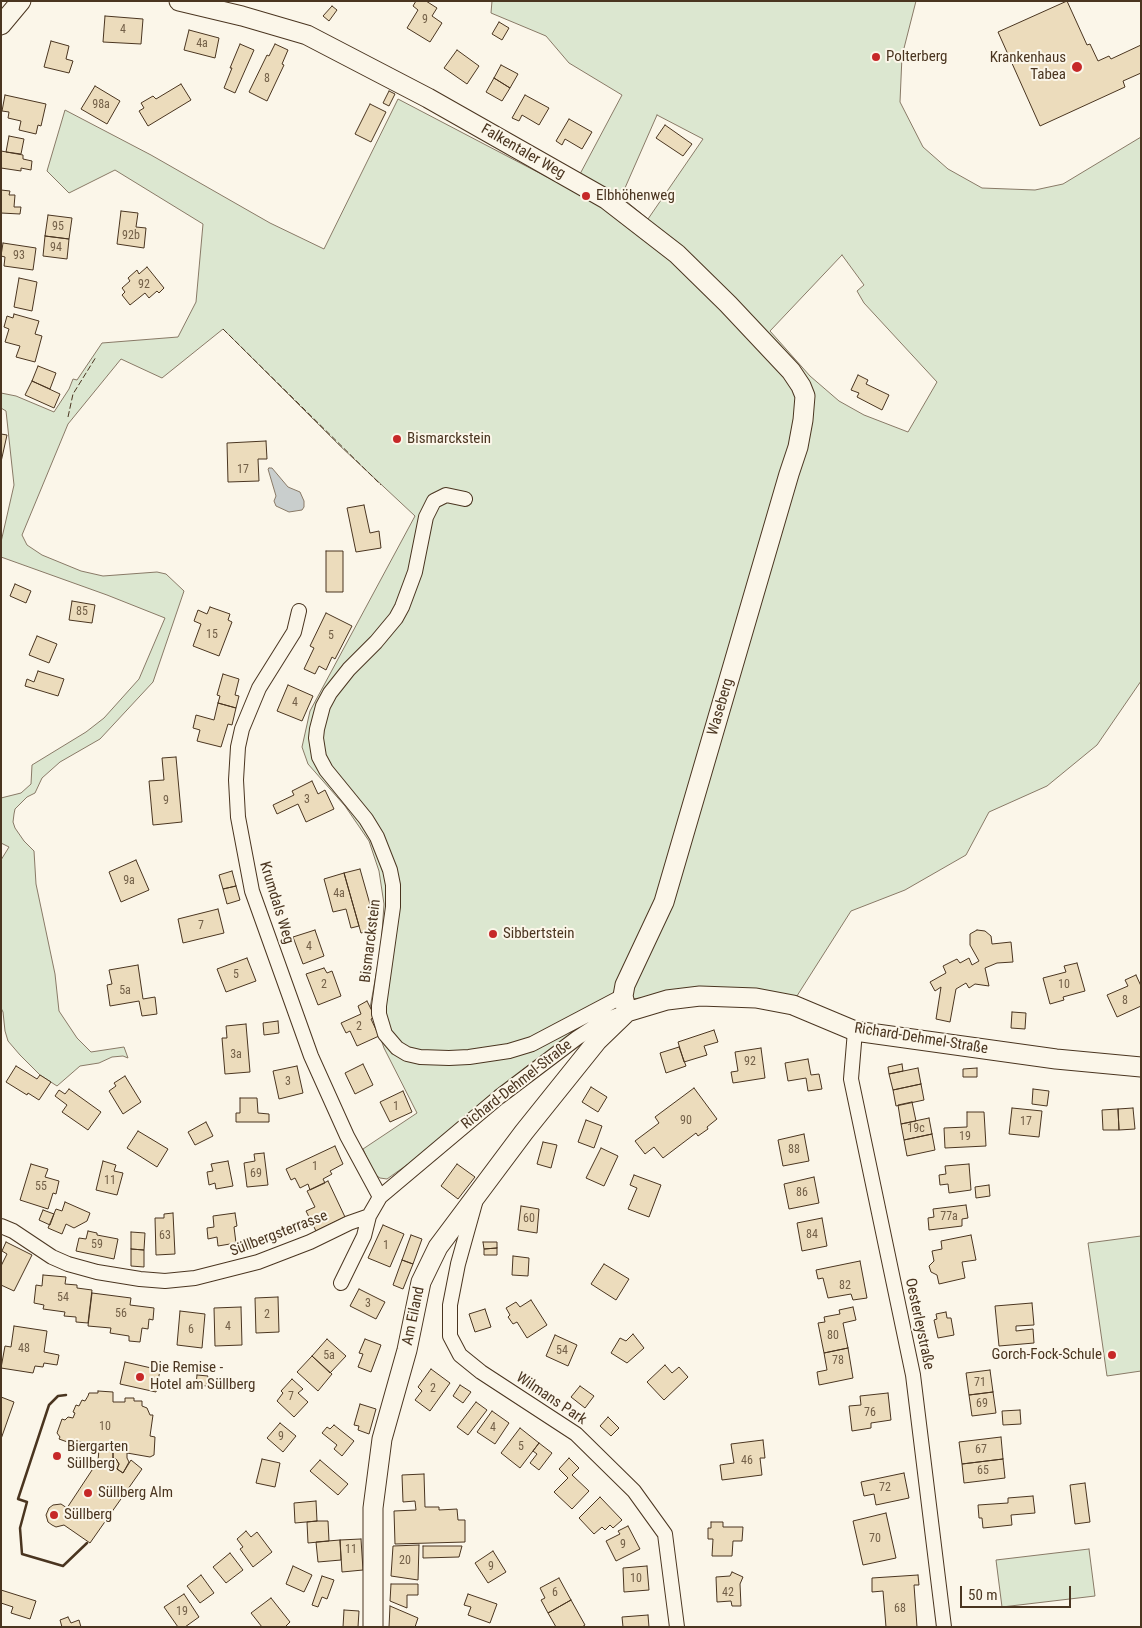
<!DOCTYPE html>
<html>
<head>
<meta charset="utf-8">
<style>
	body { margin:0 }
	#map { position:relative; width:1142px; height:1628px; overflow:hidden; background:#fbf6e9; font-family:"Roboto Condensed",sans-serif }
	canvas { display:block }
	.frame { position:absolute; inset:0; border:2px solid #4a3520; pointer-events:none }
	.scale { position:absolute; left:960px; top:1586px; width:111px; height:22px; box-sizing:border-box; border:2px solid #4a3520; border-top:0; padding-left:6px; font-size:15px; line-height:18px; white-space:nowrap; color:#4a3520; -webkit-text-stroke:4px #fbf6e9; paint-order:stroke }
</style>
</head>
<body>
<div id="map">
<canvas width="1142" height="1628"></canvas>
<div class="frame"></div>
<div class="scale">50 m</div>
</div>
<script>
const c = document.querySelector('canvas').getContext('2d');
c.lineJoin = 'round';
function fill(path, color) { c.fillStyle = color; c.fill(path, 'evenodd'); }
const poly = rows => new Path2D(rows.map(r => 'M' + r).join(''));
function stroke(path, color, width, dash) { c.strokeStyle = color; c.lineWidth = width; c.lineCap = dash ? 'butt' : 'round'; c.setLineDash(dash || []); c.stroke(path); }
function write(font, color, halo, rows, align = 'center') {
  c.font = font + ' "Roboto Condensed",sans-serif'; c.lineWidth = 4; c.setLineDash([]); c.textBaseline = 'middle'; c.strokeStyle = halo; c.fillStyle = color; for (const [text, x, y, turn = 0] of rows) {
    c.save(); c.translate(x, y); c.rotate((+turn || 0) * Math.PI / 180); c.textAlign = isNaN(turn) ? turn : align; if (halo) c.strokeText(text, 0, 0); c.fillText(text, 0, 0); c.restore();
  }
}
const green = poly([
	[492,1,916,1,902,56,900,102,923,147,948,169,982,188,1035,190,1063,184,1141,137,1141,681,1097,745,1047,786,989,812,966,855,905,890,851,911,795,999,688,992,632,999,605,1012,534,1068,531,1063,411,1162,387,1179,380,1178,374,1174,363,1149,417,1113,384,1048,370,1008,381,947,384,904,379,871,369,841,345,806,308,764,302,747,310,711,415,516,339,445,223,329,162,378,121,359,68,424,22,535,27,545,42,555,81,571,103,576,157,572,166,574,184,591,153,682,100,739,60,762,42,778,35,793,27,797,15,809,14,814,13,822,15,828,24,841,34,851,36,884,55,974,59,1011,77,1038,91,1052,124,1047,128,1058,123,1056,112,1057,99,1063,80,1066,57,1086,40,1075,20,1055,8,1041,5,1031,3,1012,1,1008,1,860,9,847,1,843,1,798,21,793,31,784,32,765,86,732,104,718,139,679,165,618,107,595,1,557,1,542,14,485,6,411,1,408,1,393,16,396,54,412,69,389,73,379,77,380,102,343,178,337,196,302,203,224,115,170,69,193,47,171,65,110,151,155,270,223,324,249,398,99,568,188,580,174,622,95,569,63,546,36,491,13,492,1],
	[657,115,703,139,648,219,621,197,657,115],
	[842,255,864,285,857,291,864,303,937,382,908,432,864,415,839,401,810,376,770,331,842,255],
	[1141,1236,1141,1371,1107,1376,1088,1243,1141,1236],
	[1089,1549,1095,1596,1002,1607,996,1560,1089,1549]
]);
const water = poly([
	[269,468,272,468,288,487,300,492,304,501,304,507,302,510,289,512,276,506,274,501,276,496,268,469,269,468]
]);
const building = poly([
	[416,1,426,1,437,8,432,16,442,23,430,42,407,28,418,10,413,6,416,1],
	[1067,1,1087,45,1090,44,1098,61,1109,56,1111,59,1141,45,1141,73,1123,81,1125,87,1040,126,998,32,1067,1],
	[332,6,337,10,329,21,323,16,332,6],
	[105,16,143,19,141,44,103,42,105,16],
	[499,22,509,28,502,40,492,34,499,22],
	[189,30,219,38,215,58,184,50,189,30],
	[51,41,69,46,66,59,73,61,69,73,44,67,51,41],
	[240,44,254,50,235,93,224,88,232,68,230,68,240,44],
	[275,44,288,50,282,64,284,65,267,101,249,92,267,55,269,56,275,44],
	[457,50,479,66,467,84,444,68,457,50],
	[501,65,518,74,510,88,494,78,501,65],
	[494,78,510,88,502,101,486,92,494,78],
	[181,84,191,100,148,126,139,111,144,108,141,103,153,96,156,99,181,84],
	[95,86,120,101,107,124,81,109,95,86],
	[389,91,395,94,389,106,383,103,389,91],
	[5,95,46,104,41,126,38,125,36,134,19,130,21,121,8,118,9,112,2,111,5,95],
	[525,95,549,108,539,125,522,115,519,121,512,118,525,95],
	[370,104,386,112,371,142,355,134,370,104],
	[569,119,592,132,582,149,565,139,562,145,556,141,569,119],
	[665,125,692,144,683,156,656,138,665,125],
	[9,136,24,139,21,154,6,152,9,136],
	[1,151,23,155,23,159,32,161,31,170,21,168,21,171,1,168,1,151],
	[1,190,10,191,9,195,15,195,14,207,21,207,20,214,1,213,1,190],
	[121,211,138,213,136,227,146,228,144,248,117,244,121,211],
	[48,215,72,218,69,239,45,236,48,215],
	[45,236,69,239,67,259,43,256,45,236],
	[3,243,36,248,33,270,4,266,5,257,1,256,3,243],
	[147,267,164,288,159,293,157,291,149,298,145,293,130,305,122,295,125,292,122,288,130,281,128,278,137,270,139,274,147,267],
	[19,278,37,282,32,311,14,307,19,278],
	[14,314,39,321,35,334,42,336,35,362,16,357,20,346,5,342,9,329,4,327,7,316,13,318,14,314],
	[38,366,56,373,50,389,32,381,38,366],
	[858,375,868,380,866,384,889,395,882,410,857,397,859,393,851,390,858,375],
	[32,381,60,394,54,408,25,395,32,381],
	[1,434,7,435,1,462,1,434],
	[266,441,267,459,258,459,259,481,228,482,227,443,266,441],
	[364,505,370,533,379,531,381,548,356,552,347,508,364,505],
	[326,551,343,551,343,592,326,592,326,551],
	[15,584,31,591,26,603,10,596,15,584],
	[72,601,95,605,92,623,69,620,72,601],
	[210,607,230,614,228,620,232,622,219,656,193,646,201,624,194,621,198,610,207,614,210,607],
	[326,613,352,626,335,659,332,657,326,670,319,666,315,674,304,669,314,648,310,646,326,613],
	[37,636,57,644,49,663,29,655,37,636],
	[38,671,64,679,58,696,25,686,27,679,34,682,38,671],
	[223,674,239,679,235,695,239,696,236,708,218,703,220,696,217,695,223,674],
	[288,685,313,696,302,721,277,711,288,685],
	[218,703,236,708,232,725,228,724,221,747,197,741,200,730,193,728,196,715,214,720,218,703],
	[176,757,182,822,153,825,149,781,164,780,162,758,176,757],
	[312,781,318,794,325,790,334,809,306,822,298,804,277,814,273,805,294,795,292,791,312,781],
	[136,860,149,890,121,902,109,872,136,860],
	[360,869,377,929,361,933,344,873,360,869],
	[232,871,236,886,223,889,219,875,232,871],
	[344,873,359,926,351,928,346,909,333,912,324,879,344,873],
	[236,886,240,900,227,904,223,889,236,886],
	[218,909,224,933,183,943,178,919,218,909],
	[315,930,324,956,303,964,293,937,315,930],
	[977,930,985,931,991,936,992,944,1011,942,1013,962,997,963,985,968,989,986,975,984,969,988,966,983,956,989,950,1022,936,1019,941,987,935,991,930,982,946,973,943,966,957,959,960,963,969,958,972,965,979,961,970,945,970,934,977,930],
	[247,958,256,981,226,992,217,969,247,958],
	[1077,963,1085,991,1063,997,1064,1000,1050,1004,1043,978,1066,972,1064,966,1077,963],
	[138,965,143,999,155,997,157,1014,142,1016,139,1001,110,1006,107,985,112,984,109,970,138,965],
	[324,968,327,973,332,971,341,996,318,1005,306,974,324,968],
	[1136,975,1141,986,1141,1006,1117,1017,1107,995,1128,986,1125,980,1136,975],
	[367,1001,375,1017,371,1019,379,1036,357,1046,350,1031,346,1033,341,1023,361,1014,358,1006,367,1001],
	[1012,1012,1026,1013,1025,1029,1011,1028,1012,1012],
	[278,1021,279,1033,264,1035,263,1023,278,1021],
	[246,1024,250,1072,225,1074,222,1038,227,1038,226,1026,246,1024],
	[714,1030,718,1042,704,1046,707,1055,684,1062,678,1042,714,1030],
	[679,1047,686,1066,666,1073,660,1053,679,1047],
	[761,1048,765,1078,733,1083,731,1072,738,1071,735,1052,761,1048],
	[808,1059,811,1075,819,1074,822,1089,808,1091,806,1078,788,1081,785,1063,808,1059],
	[363,1064,373,1085,355,1094,345,1073,363,1064],
	[902,1064,903,1071,889,1074,888,1067,902,1064],
	[16,1066,37,1079,40,1075,51,1082,39,1100,28,1093,27,1095,6,1082,16,1066],
	[297,1066,303,1093,279,1099,273,1071,297,1066],
	[918,1068,921,1084,893,1090,889,1074,918,1068],
	[977,1068,977,1077,963,1077,963,1069,977,1068],
	[125,1076,141,1102,123,1114,109,1091,116,1086,114,1083,125,1076],
	[921,1084,924,1100,896,1106,893,1090,921,1084],
	[591,1087,607,1097,598,1112,582,1102,591,1087],
	[694,1088,717,1119,707,1127,708,1129,698,1136,696,1133,663,1158,654,1147,645,1154,635,1141,659,1123,655,1117,694,1088],
	[69,1089,101,1112,88,1130,62,1112,67,1105,55,1096,59,1090,65,1094,69,1089],
	[1033,1089,1049,1091,1047,1106,1032,1104,1033,1089],
	[403,1091,412,1112,390,1122,380,1102,403,1091],
	[240,1098,257,1098,258,1113,269,1114,269,1122,236,1122,236,1113,240,1113,240,1098],
	[912,1102,916,1121,901,1124,898,1105,912,1102],
	[1012,1108,1042,1111,1039,1137,1009,1134,1012,1108],
	[1133,1108,1135,1129,1119,1130,1118,1109,1133,1108],
	[1118,1109,1119,1130,1103,1130,1102,1110,1118,1109],
	[967,1112,984,1112,986,1146,945,1148,944,1128,967,1127,967,1112],
	[929,1118,932,1134,904,1140,901,1124,929,1118],
	[586,1120,602,1126,594,1148,578,1142,586,1120],
	[206,1122,213,1136,195,1145,188,1132,206,1122],
	[138,1131,168,1149,157,1167,127,1148,138,1131],
	[804,1134,809,1161,783,1166,778,1140,804,1134],
	[932,1134,935,1150,907,1156,904,1140,932,1134],
	[543,1142,557,1145,551,1168,537,1164,543,1142],
	[335,1146,343,1164,330,1171,332,1174,323,1179,325,1183,310,1190,308,1184,300,1188,295,1178,291,1180,286,1169,335,1146],
	[601,1148,618,1156,604,1186,586,1178,601,1148],
	[264,1153,268,1185,247,1187,244,1163,255,1161,254,1154,264,1153],
	[103,1161,116,1165,114,1171,123,1173,117,1195,96,1190,103,1161],
	[228,1161,233,1186,216,1189,215,1183,209,1185,207,1172,213,1171,211,1164,228,1161],
	[31,1164,48,1169,45,1177,59,1181,56,1194,53,1193,48,1209,20,1200,31,1164],
	[457,1164,475,1177,458,1199,441,1186,457,1164],
	[969,1164,971,1190,949,1193,948,1184,940,1185,939,1175,946,1174,945,1166,969,1164],
	[634,1175,661,1185,649,1217,628,1209,637,1188,630,1185,634,1175],
	[814,1177,819,1203,789,1209,784,1184,814,1177],
	[328,1181,345,1217,316,1231,306,1211,315,1207,307,1191,328,1181],
	[989,1185,990,1196,976,1198,975,1187,989,1185],
	[65,1202,90,1213,87,1221,74,1228,66,1224,62,1234,48,1228,56,1209,62,1211,65,1202],
	[966,1205,968,1218,962,1219,962,1226,929,1230,928,1218,934,1217,933,1209,966,1205],
	[521,1206,539,1209,537,1233,518,1230,521,1206],
	[43,1210,54,1214,50,1225,39,1220,43,1210],
	[173,1213,175,1254,156,1255,155,1218,164,1218,164,1214,173,1213],
	[235,1213,237,1226,234,1227,236,1243,218,1246,217,1237,208,1239,207,1228,214,1227,213,1216,235,1213],
	[822,1218,827,1246,802,1251,797,1223,822,1218],
	[383,1225,404,1234,390,1267,368,1258,383,1225],
	[88,1231,97,1233,97,1235,118,1239,114,1259,76,1251,79,1238,86,1239,88,1231],
	[131,1232,145,1233,144,1250,131,1249,131,1232],
	[411,1235,422,1239,413,1264,402,1260,411,1235],
	[971,1235,976,1260,962,1262,965,1278,939,1284,937,1275,931,1272,929,1266,934,1261,932,1251,942,1249,941,1241,971,1235],
	[6,1242,32,1255,14,1291,1,1285,1,1266,7,1254,2,1251,6,1242],
	[483,1242,497,1242,497,1248,484,1249,483,1242],
	[497,1248,497,1255,484,1255,484,1249,497,1248],
	[131,1249,144,1250,144,1267,131,1266,131,1249],
	[513,1256,529,1258,528,1276,512,1275,513,1256],
	[402,1260,413,1264,403,1289,393,1285,402,1260],
	[860,1261,867,1298,853,1300,851,1294,828,1298,823,1278,818,1279,816,1270,860,1261],
	[604,1264,629,1279,616,1300,591,1284,604,1264],
	[43,1275,66,1277,65,1284,77,1285,77,1288,92,1290,88,1323,76,1322,76,1317,64,1316,65,1312,43,1309,44,1305,34,1303,36,1285,42,1286,43,1275],
	[359,1289,385,1302,376,1319,350,1306,359,1289],
	[92,1293,131,1298,130,1305,154,1308,153,1320,149,1319,148,1329,142,1328,140,1342,129,1341,129,1336,110,1333,111,1328,88,1326,92,1293],
	[278,1297,279,1332,256,1333,255,1298,278,1297],
	[531,1300,547,1325,527,1338,517,1322,513,1324,508,1317,510,1315,506,1308,516,1302,520,1307,531,1300],
	[1032,1303,1034,1325,1016,1326,1016,1331,1033,1329,1034,1343,999,1346,995,1306,1032,1303],
	[241,1307,242,1345,215,1346,214,1308,241,1307],
	[853,1307,856,1320,843,1323,848,1348,824,1353,818,1323,825,1322,824,1317,840,1314,839,1310,853,1307],
	[485,1309,491,1327,475,1332,469,1314,485,1309],
	[180,1311,205,1314,202,1348,177,1345,180,1311],
	[946,1312,947,1318,951,1318,954,1335,938,1338,934,1320,937,1319,936,1314,946,1312],
	[14,1326,47,1331,44,1352,59,1355,57,1365,44,1363,43,1367,35,1366,33,1373,1,1368,5,1346,11,1347,14,1326],
	[633,1334,644,1348,627,1363,611,1353,620,1338,626,1341,633,1334],
	[555,1335,577,1345,568,1366,546,1356,555,1335],
	[327,1339,346,1356,330,1373,312,1356,327,1339],
	[365,1339,381,1345,371,1372,358,1367,363,1354,359,1353,365,1339],
	[848,1348,853,1378,819,1385,817,1372,827,1370,824,1353,848,1348],
	[312,1356,332,1374,318,1391,297,1372,312,1356],
	[125,1362,160,1370,156,1392,120,1384,125,1362],
	[665,1365,672,1373,679,1367,688,1377,664,1400,647,1382,665,1365],
	[431,1369,450,1383,430,1411,415,1400,422,1391,418,1387,431,1369],
	[990,1370,993,1392,969,1395,966,1373,990,1370],
	[197,1375,208,1376,207,1386,196,1385,197,1375],
	[292,1379,303,1389,298,1393,308,1402,294,1417,277,1401,283,1393,281,1391,292,1379],
	[460,1385,471,1392,463,1403,453,1396,460,1385],
	[580,1386,594,1396,585,1408,571,1397,580,1386],
	[98,1391,113,1392,113,1402,125,1402,125,1398,134,1398,134,1401,142,1401,142,1406,147,1408,150,1415,153,1415,150,1436,155,1437,154,1455,150,1457,127,1453,127,1458,129,1462,123,1473,117,1469,119,1464,116,1459,113,1458,113,1451,99,1449,79,1441,73,1443,73,1444,59,1439,60,1437,57,1433,62,1419,65,1420,68,1417,73,1418,75,1413,73,1412,76,1405,79,1406,82,1400,85,1401,88,1396,89,1393,98,1393,98,1391],
	[993,1392,996,1413,972,1416,969,1395,993,1392],
	[888,1393,891,1420,871,1423,871,1428,852,1431,849,1406,861,1405,860,1396,888,1393],
	[1,1397,14,1402,1,1439,1,1397],
	[476,1402,487,1410,468,1435,457,1427,476,1402],
	[360,1404,376,1409,369,1434,358,1430,359,1426,354,1425,360,1404],
	[1020,1410,1021,1424,1003,1425,1002,1411,1020,1410],
	[492,1411,509,1423,495,1444,477,1432,492,1411],
	[608,1417,619,1428,611,1436,600,1426,608,1417],
	[280,1423,296,1436,283,1452,267,1438,280,1423],
	[334,1425,354,1441,342,1456,334,1449,337,1445,322,1433,327,1427,330,1429,334,1425],
	[520,1428,539,1443,520,1468,501,1453,520,1428],
	[1001,1437,1003,1459,962,1464,959,1442,1001,1437],
	[763,1440,765,1458,760,1458,762,1475,722,1480,720,1465,734,1463,731,1444,763,1440],
	[539,1443,552,1453,539,1470,530,1463,537,1454,533,1451,539,1443],
	[99,1449,113,1451,113,1458,116,1459,119,1464,117,1469,123,1473,131,1460,142,1469,90,1543,64,1525,56,1527,52,1525,48,1522,46,1515,49,1508,53,1505,61,1504,67,1508,98,1461,99,1449],
	[569,1458,579,1468,572,1475,589,1491,572,1509,554,1492,568,1478,559,1469,569,1458],
	[262,1459,280,1463,275,1487,256,1483,262,1459],
	[1003,1459,1005,1478,964,1483,962,1464,1003,1459],
	[320,1460,348,1484,338,1495,310,1471,320,1460],
	[904,1473,909,1498,876,1505,874,1494,864,1496,861,1482,904,1473],
	[424,1474,425,1507,439,1507,439,1510,457,1509,458,1520,465,1520,465,1542,395,1544,394,1511,416,1510,415,1501,403,1502,402,1475,424,1474],
	[1085,1483,1090,1522,1075,1524,1070,1485,1085,1483],
	[1033,1496,1035,1513,1011,1515,1012,1525,983,1528,982,1518,979,1518,978,1505,1008,1503,1008,1498,1033,1496],
	[600,1497,622,1520,613,1528,610,1525,605,1530,602,1527,594,1534,579,1518,600,1497],
	[316,1501,317,1521,295,1523,294,1503,316,1501],
	[886,1513,896,1558,863,1565,853,1521,886,1513],
	[317,1521,328,1521,329,1541,308,1543,307,1522,317,1521],
	[711,1522,723,1522,723,1527,743,1527,742,1541,733,1541,732,1556,712,1556,713,1539,708,1539,708,1528,711,1528,711,1522],
	[628,1526,640,1549,616,1561,606,1541,620,1534,618,1531,628,1526],
	[246,1531,251,1537,257,1532,272,1552,253,1567,240,1549,243,1547,237,1539,246,1531],
	[361,1539,363,1570,342,1572,340,1540,361,1539],
	[340,1540,341,1560,318,1562,316,1542,340,1540],
	[419,1545,418,1580,391,1576,393,1546,419,1545],
	[423,1546,462,1546,459,1557,423,1558,423,1546],
	[493,1551,506,1572,488,1583,475,1563,493,1551],
	[230,1553,243,1570,226,1583,213,1567,230,1553],
	[293,1566,312,1575,304,1592,286,1584,293,1566],
	[647,1566,649,1590,624,1592,623,1568,647,1566],
	[732,1572,743,1577,740,1584,741,1606,732,1606,731,1601,717,1602,716,1577,730,1576,732,1572],
	[201,1575,214,1593,200,1603,187,1586,201,1575],
	[918,1575,919,1585,914,1585,917,1627,886,1627,883,1591,872,1592,872,1578,918,1575],
	[322,1576,334,1580,327,1599,322,1597,318,1607,312,1605,322,1576],
	[559,1578,571,1600,548,1613,541,1600,545,1598,540,1588,559,1578],
	[391,1584,418,1584,418,1595,407,1595,407,1608,390,1601,391,1584],
	[1,1590,36,1601,30,1619,11,1613,13,1607,1,1603,1,1590],
	[184,1594,199,1617,185,1627,178,1627,164,1607,184,1594],
	[468,1594,497,1604,490,1623,468,1615,471,1607,464,1605,468,1594],
	[271,1598,290,1622,285,1627,262,1627,251,1613,271,1598],
	[571,1600,585,1625,582,1627,556,1627,548,1613,571,1600],
	[390,1606,418,1618,415,1627,389,1627,390,1606],
	[344,1610,359,1611,358,1627,343,1627,344,1610],
	[648,1615,649,1627,623,1627,622,1617,648,1615],
	[68,1617,71,1623,79,1620,81,1627,62,1627,60,1620,68,1617]
]);
const street = poly([
	[465,499,446,495,434,501,426,517,415,572,402,607,396,618,376,642,349,669,330,693,323,706,317,729,316,738,319,757,326,770,366,819,377,837,390,870,393,885,393,907,379,1006,379,1014,385,1034,397,1048,407,1054,420,1057,449,1058,469,1057,509,1051,532,1044,623,996],
	[299,611,294,632,259,688,242,729,238,747,236,780,238,817,252,891,311,1056,347,1136,380,1197],
	[855,1031,851,1079,913,1375,944,1627],
	[475,1203,458,1264,450,1305,450,1336,460,1355,481,1372,576,1434,634,1491,665,1534,677,1627],
	[1,1226,13,1231,52,1257,68,1264,97,1272,140,1279,165,1281,195,1278,258,1262,310,1242,349,1223,369,1216],
	[341,1283,364,1236,369,1216,380,1197,499,1097,577,1038,603,1021,621,1014]
]);
const secondary = poly([
	[179,1,242,16,307,35,428,98,606,199,677,254,728,304,791,371,801,386,805,396,803,420,798,447,789,474,664,902,625,985,623,996,627,1012],
	[1,25,21,1],
	[373,1627,373,1508,382,1439,407,1350,421,1282,438,1247,524,1132,597,1041,627,1012,667,1000,700,996,756,998,793,1005,855,1031,1056,1059,1141,1067]
]);
const fence = poly([
	[223,329,381,485],
	[68,417,73,394,96,357]
]);
const wall = poly([
	[66,1395,58,1396,49,1405,18,1499,27,1502,20,1528,22,1554,63,1566,87,1543]
]);
const markers = [
	[876,57,5,"#c62828"],
	[1077,67,6,"#c62828"],
	[586,196,5,"#c62828"],
	[397,439,5,"#c62828"],
	[493,934,5,"#c62828"],
	[1112,1355,5,"#c62828"],
	[140,1377,5,"#c62828"],
	[57,1456,5,"#c62828"],
	[88,1493,5,"#c62828"],
	[54,1515,5,"#c62828"]
];
const numberNames = [
	["9",425,20],
	["4",123,30],
	["4a",202,44],
	["8",267,79],
	["98a",101,105],
	["95",58,227],
	["92b",131,236],
	["94",56,248],
	["93",19,256],
	["92",144,285],
	["17",243,470],
	["85",82,612],
	["15",212,635],
	["5",331,636],
	["4",295,703],
	["3",307,800],
	["9",166,801],
	["9a",129,881],
	["4a",339,894],
	["7",201,926],
	["4",309,947],
	["5",236,975],
	["2",324,985],
	["10",1064,985],
	["5a",125,991],
	["8",1125,1001],
	["2",359,1027],
	["3a",236,1055],
	["92",750,1062],
	["3",288,1082],
	["1",396,1107],
	["90",686,1121],
	["17",1026,1122],
	["19c",916,1129],
	["19",965,1137],
	["88",794,1150],
	["1",315,1167],
	["69",256,1174],
	["11",110,1181],
	["55",41,1187],
	["86",802,1193],
	["77a",949,1217],
	["60",529,1219],
	["84",812,1235],
	["63",165,1236],
	["59",97,1245],
	["1",386,1246],
	["82",845,1286],
	["54",63,1298],
	["3",368,1304],
	["56",121,1314],
	["2",267,1315],
	["4",228,1327],
	["6",191,1330],
	["80",833,1336],
	["48",24,1349],
	["54",562,1351],
	["5a",329,1356],
	["78",838,1361],
	["71",980,1383],
	["2",433,1389],
	["7",291,1397],
	["69",982,1404],
	["76",870,1413],
	["10",105,1427],
	["4",493,1428],
	["9",281,1437],
	["5",521,1447],
	["67",981,1450],
	["46",747,1461],
	["65",983,1471],
	["72",885,1488],
	["70",875,1539],
	["9",623,1545],
	["11",351,1550],
	["20",405,1561],
	["9",491,1567],
	["10",636,1579],
	["6",555,1593],
	["42",728,1593],
	["68",900,1609],
	["19",182,1612]
];
const poiNames = [
	["Polterberg",886,57],
	["Krankenhaus",1066,58,"right"],
	["Tabea",1066,75,"right"],
	["Elbhöhenweg",596,196],
	["Bismarckstein",407,439],
	["Sibbertstein",503,934],
	["Gorch-Fock-Schule",1102,1355,"right"],
	["Die Remise -",150,1368],
	["Hotel am Süllberg",150,1385],
	["Biergarten",67,1447],
	["Süllberg",67,1464],
	["Süllberg Alm",98,1493],
	["Süllberg",64,1515]
];
const streetNames = [
	["Falkentaler Weg",523,152,30],
	["Waseberg",721,707,-74],
	["Krumdals Weg",276,903,73],
	["Bismarckstein",371,941,-83],
	["Richard-Dehmel-Straße",921,1039,9],
	["Richard-Dehmel-Straße",517,1085,-38],
	["Süllbergsterrasse",279,1234,-21],
	["Am Eiland",414,1316,-78],
	["Oesterleystraße",919,1324,78],
	["Wilmans Park",551,1399,34]
];
fill(green, '#dce7d0');
stroke(green, '#887966', 1);
fill(water, '#c9cecd');
stroke(water, '#887966', 1);
fill(building, '#ecdcbc');
stroke(building, '#4a3520', 1);
stroke(street, '#4a3520', 16);
stroke(secondary, '#4a3520', 21);
stroke(street, '#fbf6e9', 14);
stroke(secondary, '#fbf6e9', 19);
stroke(fence, '#4a3520', 1, [6, 2.5]);
stroke(wall, '#4a3520', 2.5);
for (const [x, y, r, color] of markers) { const dot = new Path2D(); dot.arc(x, y, r, 0, 2 * Math.PI); c.fillStyle = color; c.fill(dot); stroke(dot, '#fbf6e9', 2); }
write('12px', '#725f47', null, numberNames);
write('15px', '#4a3520', '#fbf6e9', poiNames, 'left');
write('15px', '#4a3520', '#fbf6e9', streetNames);
</script>
</body>
</html>
